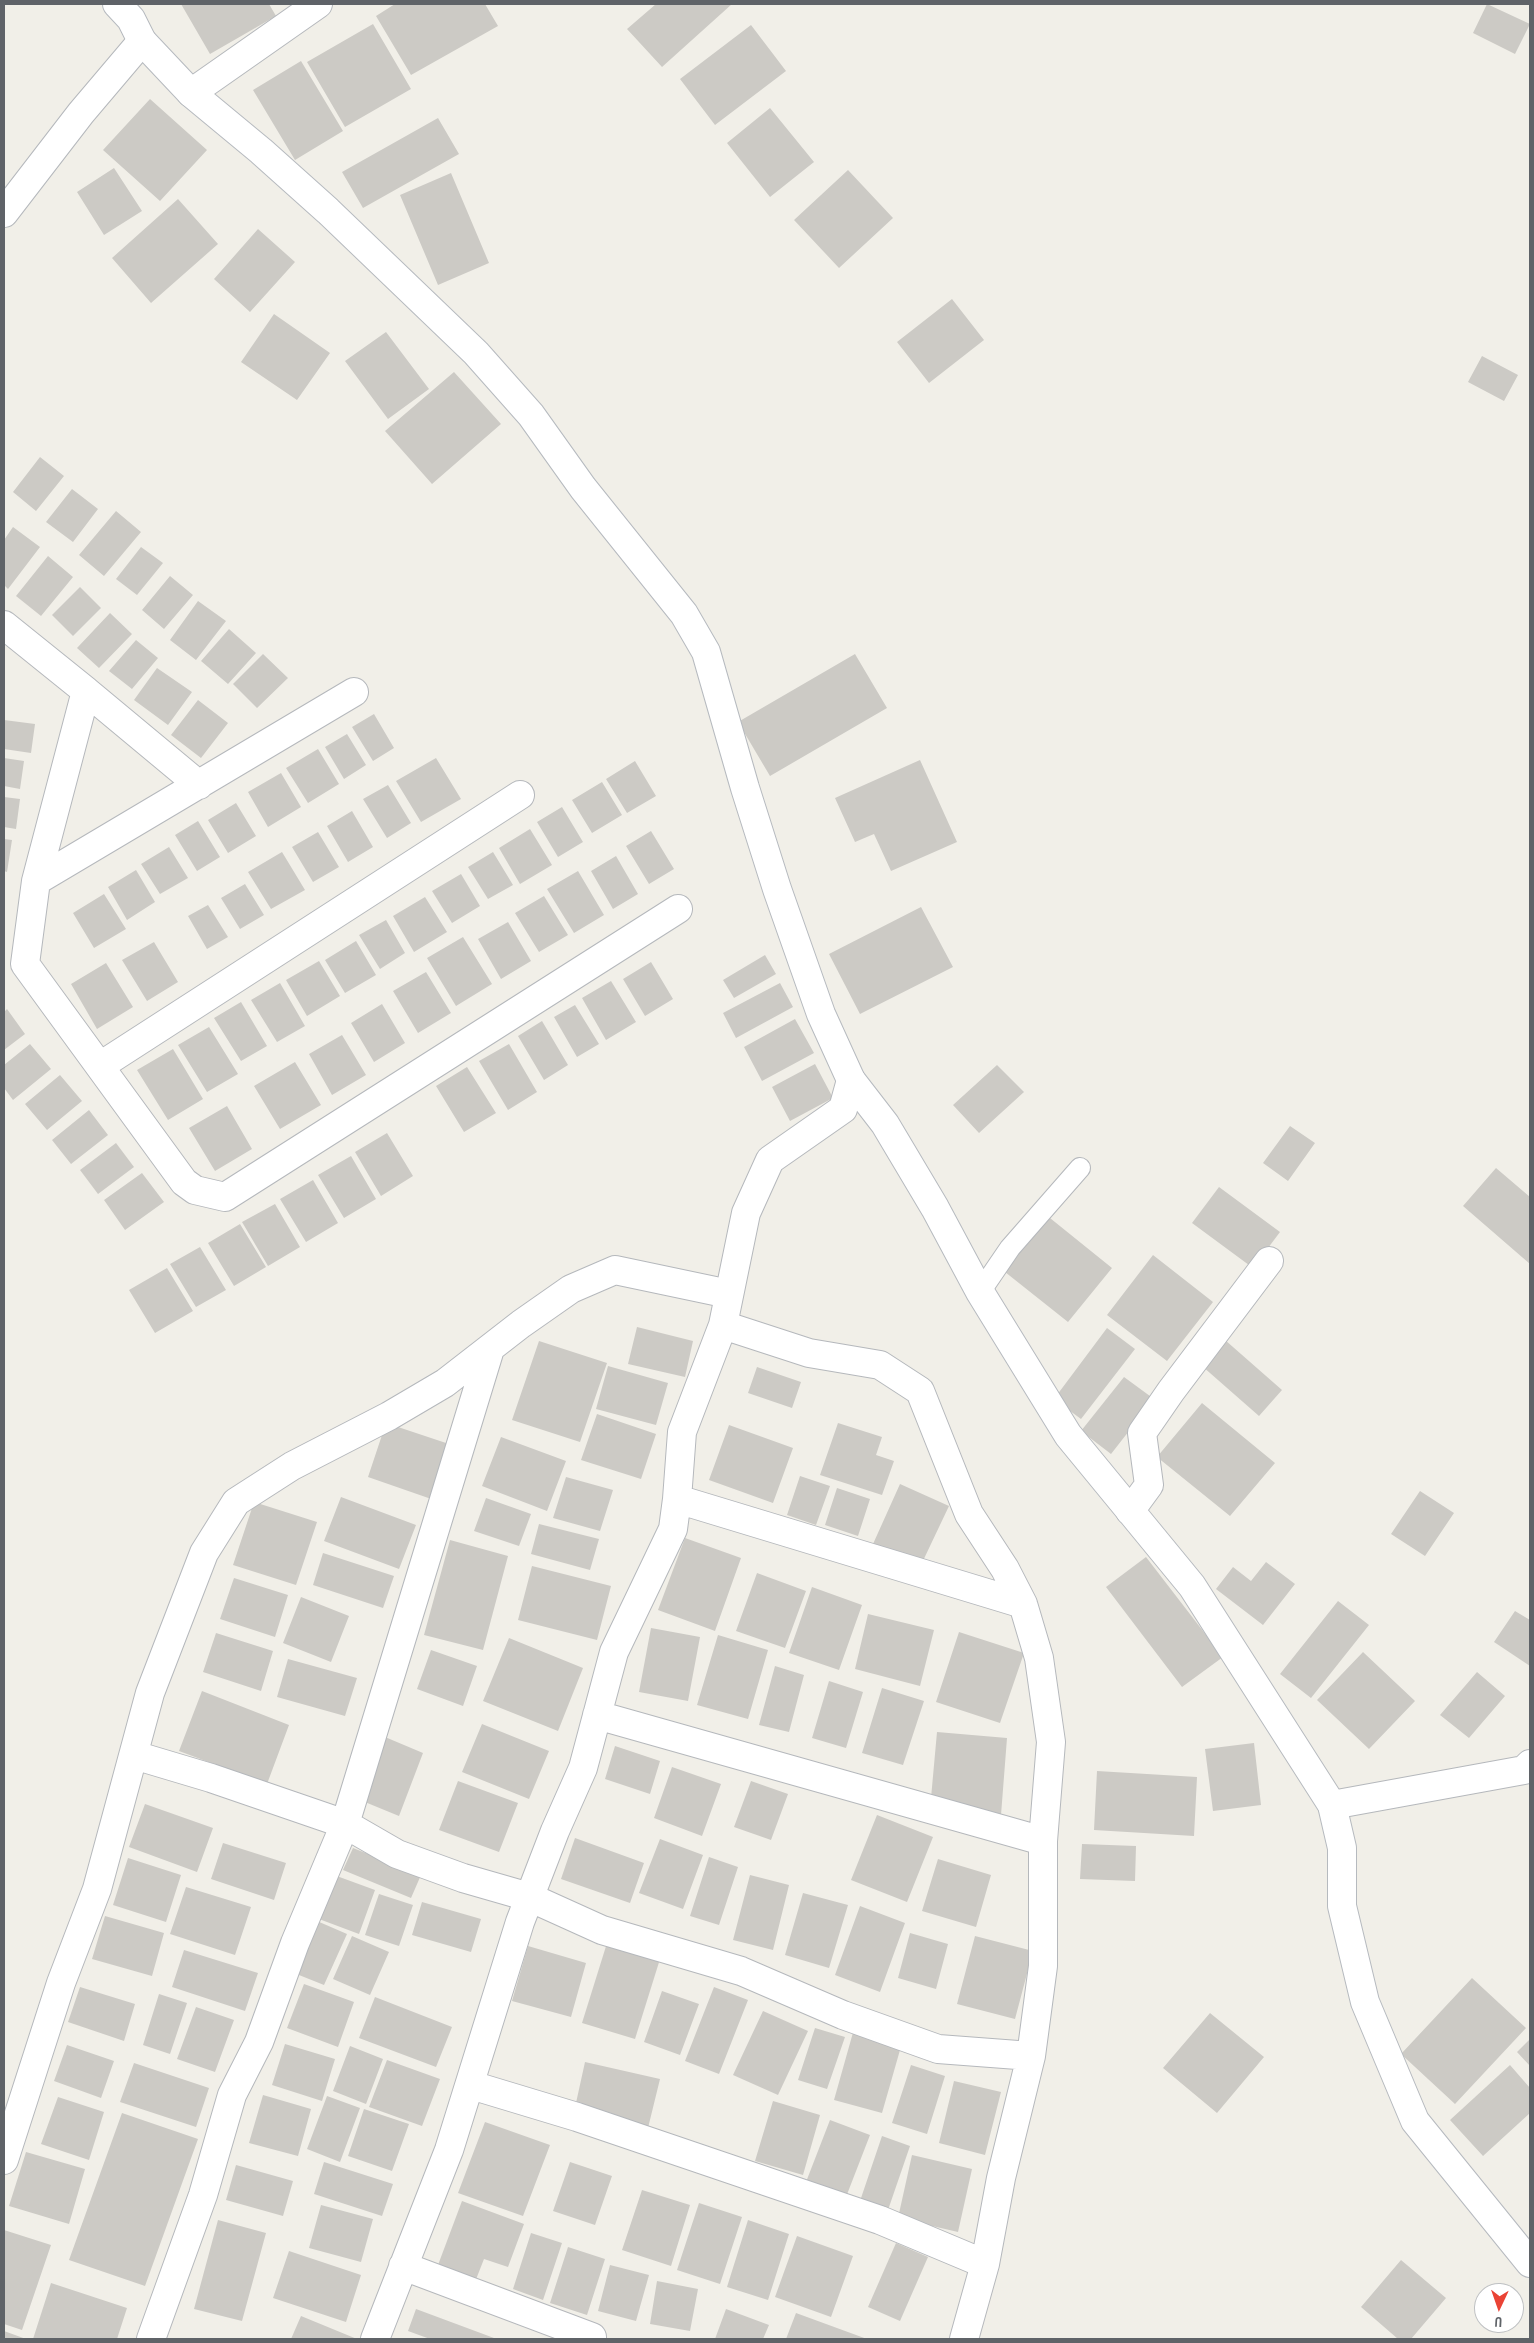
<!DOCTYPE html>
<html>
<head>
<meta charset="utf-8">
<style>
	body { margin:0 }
	#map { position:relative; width:1534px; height:2343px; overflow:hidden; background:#f1efe8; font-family:"PT Sans Narrow",sans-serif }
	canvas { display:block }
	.frame { position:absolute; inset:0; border:5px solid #5f6368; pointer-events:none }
	.north { position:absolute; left:1474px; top:2283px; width:50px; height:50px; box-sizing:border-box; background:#fff; border:1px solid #bfc1c3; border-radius:50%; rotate:183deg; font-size:14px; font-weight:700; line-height:20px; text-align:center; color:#5f6368 }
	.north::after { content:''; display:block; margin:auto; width:18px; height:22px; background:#ea4335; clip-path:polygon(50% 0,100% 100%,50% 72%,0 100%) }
</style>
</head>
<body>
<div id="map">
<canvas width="1534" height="2343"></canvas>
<div class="frame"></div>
<div class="north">U</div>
</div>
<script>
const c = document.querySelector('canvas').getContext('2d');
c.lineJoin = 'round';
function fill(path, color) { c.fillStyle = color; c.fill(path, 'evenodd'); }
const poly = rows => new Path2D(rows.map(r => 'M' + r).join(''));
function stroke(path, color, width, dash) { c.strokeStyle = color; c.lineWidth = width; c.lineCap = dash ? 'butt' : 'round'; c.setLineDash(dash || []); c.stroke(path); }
const building = poly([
	[181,4,269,4,276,16,210,54],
	[395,4,485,4,498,26,411,75,376,16],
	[656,4,732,4,662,67,627,29],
	[1487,4,1530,24,1515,54,1473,33],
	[373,24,411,89,345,127,307,62],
	[751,25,786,71,715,125,680,79],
	[301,61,343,131,295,160,253,90],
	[150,99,207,150,160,201,103,150],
	[770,108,814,162,770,197,727,143],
	[438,118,459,154,363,208,342,172],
	[114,168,142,211,104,235,77,192],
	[848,170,893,218,839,268,794,220],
	[451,173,489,263,438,285,400,195],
	[178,199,218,244,151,303,112,258],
	[258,229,295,262,250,312,214,279],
	[952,299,984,340,929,383,897,342],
	[274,314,330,353,297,400,241,362],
	[386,332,429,389,388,419,345,361],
	[1482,356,1518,375,1504,401,1468,382],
	[454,372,501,424,432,484,385,431],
	[40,457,64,476,36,511,13,492],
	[72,489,98,509,73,542,46,522],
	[116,511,141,532,104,576,79,555],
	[13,527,40,547,8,589,4,585,4,540],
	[141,547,163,563,137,595,116,579],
	[48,556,73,577,41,616,16,596],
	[170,576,193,595,164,629,142,610],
	[80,587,101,608,73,636,52,615],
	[198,601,226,621,196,660,170,640],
	[110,613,132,634,99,668,77,648],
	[229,629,256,653,228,684,201,661],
	[136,640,158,658,132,689,109,671],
	[263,654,288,678,257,708,233,684],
	[855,654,887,708,770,776,738,722],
	[157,668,192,692,168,725,134,700],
	[198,700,228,723,201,758,171,735],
	[374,714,394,748,373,761,352,727],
	[4,720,35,724,31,753,4,749],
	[347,734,366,765,344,779,325,747],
	[318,749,339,784,308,803,286,768],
	[4,758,24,761,20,789,4,786],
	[436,758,461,799,421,822,396,781],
	[920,760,957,842,891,871,874,834,855,842,835,798],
	[635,761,656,796,627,813,606,779],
	[281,773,301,807,268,827,248,792],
	[602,782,622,815,592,833,572,800],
	[388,785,411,823,387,838,363,799],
	[4,797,20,799,16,829,4,827],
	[236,803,256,836,228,853,208,820],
	[562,807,583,842,558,857,537,822],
	[352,811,373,847,348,862,327,826],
	[198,821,220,857,197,871,175,835],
	[530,829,552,865,520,884,499,848],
	[651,831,674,869,649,884,626,846],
	[318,832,339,867,313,882,292,847],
	[4,839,12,840,7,872,4,871],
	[169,847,188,878,160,894,141,864],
	[282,852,305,890,271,909,248,872],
	[493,852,513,885,488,899,468,867],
	[616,856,638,894,613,909,591,871],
	[136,870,155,902,127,920,108,887],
	[578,871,604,915,574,933,547,889],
	[461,874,480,906,452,923,432,891],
	[245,884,264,915,240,929,221,898],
	[104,894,126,929,94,948,73,913],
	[544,896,568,935,539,952,515,913],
	[425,897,447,932,414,952,393,916],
	[208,905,228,937,207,949,188,916],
	[921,907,953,967,860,1014,829,954],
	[386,920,405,953,380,969,359,935],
	[508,922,531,961,501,979,478,939],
	[463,937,492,984,456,1006,427,958],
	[356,941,376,975,345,993,325,960],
	[154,942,178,982,147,1001,122,960],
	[765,955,776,974,734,998,723,980],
	[319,961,340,996,307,1016,286,980],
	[651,962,673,999,645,1016,623,979],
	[106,963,133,1007,97,1029,71,984],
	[426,972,451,1013,418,1033,393,991],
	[611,981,636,1022,606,1040,582,998],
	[280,983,305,1026,277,1042,251,1000],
	[780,983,793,1007,736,1038,723,1013],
	[241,1002,267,1046,241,1061,214,1018],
	[382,1004,405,1043,374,1062,351,1023],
	[575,1005,599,1044,577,1057,554,1017],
	[7,1009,25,1034,4,1050,4,1012],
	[795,1019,814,1053,762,1081,744,1047],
	[542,1021,568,1065,544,1080,518,1036],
	[209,1027,238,1074,207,1092,178,1045],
	[342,1035,366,1075,332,1095,309,1054],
	[30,1044,51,1069,13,1100,4,1088,4,1065],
	[509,1044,537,1092,508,1110,479,1061],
	[173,1049,203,1099,168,1120,137,1070],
	[295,1062,321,1105,280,1129,254,1086],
	[815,1064,833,1098,790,1121,772,1087],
	[997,1065,1024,1092,979,1133,953,1105],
	[467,1067,496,1113,464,1132,436,1086],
	[60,1075,82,1101,47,1130,25,1104],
	[227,1106,252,1149,215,1171,189,1128],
	[89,1110,108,1135,71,1164,52,1140],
	[1290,1126,1315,1143,1288,1181,1263,1163],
	[387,1133,413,1176,381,1196,355,1152],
	[116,1143,134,1167,98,1194,80,1170],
	[351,1156,376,1199,344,1218,318,1175],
	[1496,1168,1530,1197,1530,1264,1463,1206],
	[142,1173,164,1202,125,1230,104,1200],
	[313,1180,338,1223,306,1242,280,1199],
	[1219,1187,1280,1232,1253,1268,1192,1223],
	[275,1204,300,1247,268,1266,242,1222],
	[1045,1214,1112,1268,1068,1322,1000,1268],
	[240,1224,266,1267,234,1286,208,1243],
	[200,1247,226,1290,196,1307,170,1264],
	[1153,1255,1213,1302,1167,1361,1107,1315],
	[167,1268,193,1311,155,1333,129,1290],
	[637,1327,693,1341,685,1377,628,1364],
	[1107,1328,1135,1349,1081,1419,1054,1399],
	[1225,1340,1282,1390,1259,1416,1202,1366],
	[539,1341,607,1363,580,1442,512,1420],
	[608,1366,668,1383,656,1425,596,1409],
	[757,1367,801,1382,792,1408,748,1393],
	[1124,1377,1154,1399,1111,1454,1081,1431],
	[1202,1403,1275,1463,1230,1516,1157,1457],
	[597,1414,656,1434,641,1479,581,1460],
	[386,1423,455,1446,437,1501,368,1477],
	[838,1423,882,1437,876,1455,894,1461,882,1495,820,1475],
	[729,1425,793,1448,773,1503,709,1480],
	[501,1437,566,1461,547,1511,482,1486],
	[800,1476,830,1486,816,1525,787,1515],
	[566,1477,613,1490,600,1531,553,1518],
	[900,1484,949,1506,921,1565,873,1544],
	[837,1488,870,1499,858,1536,825,1525],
	[1420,1491,1454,1513,1425,1556,1391,1534],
	[341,1497,416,1525,399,1569,324,1541],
	[486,1498,531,1514,519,1546,474,1531],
	[254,1502,317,1522,296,1585,233,1565],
	[539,1524,599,1539,590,1570,531,1554],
	[685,1538,741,1558,715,1631,658,1610],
	[450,1540,508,1556,483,1650,424,1635],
	[323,1553,394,1576,383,1608,313,1585],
	[1146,1557,1223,1657,1182,1687,1106,1587],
	[1266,1562,1295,1584,1263,1625,1216,1589,1233,1567,1251,1581],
	[532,1566,611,1586,597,1640,518,1620],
	[757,1573,806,1591,785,1648,736,1631],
	[234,1578,288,1595,275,1637,220,1619],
	[812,1587,862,1605,839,1670,789,1653],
	[301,1597,349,1616,331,1662,283,1643],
	[1338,1601,1369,1625,1311,1698,1280,1674],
	[1515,1611,1530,1620,1530,1666,1494,1642],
	[868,1614,934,1630,920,1686,855,1669],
	[651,1628,700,1637,688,1701,639,1692],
	[959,1632,1024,1653,1000,1723,936,1702],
	[216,1633,273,1651,261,1691,203,1672],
	[718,1635,768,1650,748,1719,697,1705],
	[509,1638,583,1668,558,1731,483,1701],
	[431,1650,477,1666,463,1706,417,1689],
	[1363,1652,1415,1701,1369,1749,1317,1700],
	[288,1659,357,1678,345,1716,277,1697],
	[775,1666,804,1675,789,1732,759,1725],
	[1477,1672,1505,1696,1469,1738,1440,1715],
	[829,1681,863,1692,846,1748,812,1738],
	[882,1688,924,1701,903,1765,862,1753],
	[202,1691,289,1725,267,1784,179,1751],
	[482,1724,549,1751,529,1799,462,1772],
	[937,1732,1007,1738,1001,1815,930,1809],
	[385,1737,423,1753,399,1816,360,1800],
	[1254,1743,1261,1805,1213,1811,1205,1749],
	[615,1746,660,1761,650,1794,605,1779],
	[672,1767,721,1784,702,1836,654,1818],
	[1097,1771,1197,1777,1194,1836,1094,1830],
	[458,1781,518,1803,499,1852,439,1830],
	[751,1781,788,1794,771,1840,734,1827],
	[145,1804,213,1828,197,1872,129,1847],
	[877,1815,933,1837,907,1902,851,1880],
	[575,1838,644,1863,630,1903,561,1879],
	[660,1839,703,1855,683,1909,639,1893],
	[223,1843,286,1863,274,1900,211,1879],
	[1082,1844,1136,1846,1135,1881,1080,1879],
	[353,1848,421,1875,411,1898,343,1870],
	[709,1857,738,1867,719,1925,690,1916],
	[128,1858,181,1875,166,1922,113,1905],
	[938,1859,991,1875,976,1927,922,1911],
	[334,1875,375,1890,359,1934,319,1919],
	[750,1875,789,1885,773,1950,733,1940],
	[186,1887,251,1907,235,1955,170,1934],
	[803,1893,848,1905,829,1968,785,1955],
	[379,1894,413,1905,399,1946,365,1935],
	[422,1902,481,1919,471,1952,412,1935],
	[860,1906,905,1923,880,1992,835,1975],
	[105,1916,164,1933,152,1976,92,1959],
	[317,1921,347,1934,324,1985,294,1973],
	[910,1933,948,1944,936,1989,898,1978],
	[352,1936,389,1952,370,1995,333,1979],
	[975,1936,1033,1951,1015,2019,957,2004],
	[607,1943,660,1959,635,2039,582,2023],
	[528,1946,586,1963,571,2017,512,2001],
	[184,1950,258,1973,245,2011,172,1987],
	[1472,1978,1526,2028,1455,2104,1401,2054],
	[304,1984,354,2002,338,2047,287,2028],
	[80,1987,135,2004,124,2041,68,2022],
	[714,1987,748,2000,719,2074,685,2061],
	[662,1991,699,2004,680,2055,644,2042],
	[159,1994,187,2003,170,2054,143,2045],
	[375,1997,452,2027,436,2067,359,2038],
	[196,2007,234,2020,215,2072,177,2059],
	[763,2011,808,2031,778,2095,733,2075],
	[1210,2013,1264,2057,1217,2113,1163,2068],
	[815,2028,845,2037,827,2089,798,2080],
	[854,2029,902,2043,882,2113,834,2100],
	[1530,2039,1530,2066,1517,2052],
	[285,2044,335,2059,322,2101,272,2085],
	[67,2045,114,2061,101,2098,54,2081],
	[350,2046,383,2059,366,2104,333,2091],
	[387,2060,440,2079,422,2126,369,2107],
	[585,2062,660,2079,648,2128,574,2112],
	[134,2063,209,2088,196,2127,120,2102],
	[911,2065,945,2076,927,2134,892,2123],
	[1510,2065,1530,2088,1530,2113,1483,2156,1450,2120],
	[954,2081,1001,2092,985,2155,939,2143],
	[263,2095,311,2109,298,2156,249,2143],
	[327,2096,360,2108,340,2162,307,2149],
	[58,2097,104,2112,89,2160,41,2144],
	[773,2101,820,2115,803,2175,755,2161],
	[364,2109,409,2124,392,2171,348,2156],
	[122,2113,198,2139,145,2286,69,2260],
	[830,2120,870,2135,846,2197,806,2182],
	[485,2122,550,2145,523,2216,458,2193],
	[882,2136,910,2146,888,2210,860,2201],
	[26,2152,85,2169,69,2224,9,2206],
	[912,2155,972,2169,958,2232,898,2218],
	[324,2162,393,2184,382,2216,314,2194],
	[570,2162,612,2176,595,2225,553,2211],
	[236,2165,293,2181,283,2216,226,2200],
	[642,2190,690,2205,671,2266,622,2250],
	[462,2201,524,2224,508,2267,484,2259,473,2287,435,2273],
	[699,2203,742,2217,720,2284,677,2270],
	[321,2205,373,2219,361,2262,309,2248],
	[218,2220,266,2233,242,2321,194,2309],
	[748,2220,789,2234,768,2300,727,2287],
	[4,2230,51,2245,22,2330,4,2324],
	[531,2233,562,2243,543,2300,513,2289],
	[797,2236,853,2256,831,2317,775,2297],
	[896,2243,928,2257,900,2321,868,2307],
	[568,2247,605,2259,587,2315,550,2303],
	[289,2251,361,2275,346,2322,273,2298],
	[1401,2260,1446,2298,1411,2339,1398,2339,1361,2307],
	[610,2265,649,2275,636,2321,598,2311],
	[657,2281,698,2289,690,2331,650,2324],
	[51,2283,127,2308,117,2339,33,2339],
	[416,2309,494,2338,493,2339,430,2339,408,2331],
	[726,2309,769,2325,763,2339,715,2339],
	[796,2313,867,2339,786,2339],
	[301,2316,357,2339,291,2339],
	[4,2331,26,2339,4,2339]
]);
const lane = poly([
	[980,1292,1010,1248,1080,1168]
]);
const street = poly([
	[191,93,318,4],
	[4,213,81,113,142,41],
	[4,625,86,691,36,881,25,964,184,1182,195,1190,225,1197,678,909],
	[86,691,199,785],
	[36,881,354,692],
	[100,1066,520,795],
	[723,1325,809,1353,880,1365,920,1391,969,1514,1005,1569,1023,1604,1039,1658,1051,1742,1043,1841,1043,1966,1031,2056,1001,2178,985,2264,964,2339],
	[677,1499,1023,1604],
	[1130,1511,1149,1485,1142,1433,1171,1391,1269,1261],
	[597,1715,1043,1841],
	[134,1755,211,1778,345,1824,397,1854,463,1878,529,1897,602,1930,741,1971,843,2015,938,2049,1031,2056],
	[1332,1805,1524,1770,1530,1764],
	[471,2085,577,2117,880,2220,985,2264],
	[4,2160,61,1983,97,1889,150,1693,204,1553,236,1502,292,1466,389,1416,445,1383,521,1324,571,1289,615,1270,729,1294],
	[403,2266,592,2337],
	[151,2339,203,2195,232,2095,259,2042,295,1943,345,1824,490,1349],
	[375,2339,449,2150,520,1922,555,1831,583,1768,614,1652,673,1529,677,1499,682,1432,723,1325,746,1213,770,1160,843,1109,851,1080]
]);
const secondary = poly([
	[117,4,131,19,142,41,191,93,261,151,328,211,476,353,531,415,583,488,684,614,706,652,745,788,777,889,821,1014,851,1080,885,1124,935,1208,980,1292,1068,1435,1192,1586,1332,1805,1342,1848,1342,1906,1365,2002,1415,2121,1530,2263]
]);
fill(building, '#cccac5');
stroke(lane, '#b5b8bc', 22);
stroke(street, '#b5b8bc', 30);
stroke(secondary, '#b6babf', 30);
stroke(lane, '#fff', 20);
stroke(street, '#fff', 28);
stroke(secondary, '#fff', 28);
</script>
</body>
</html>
